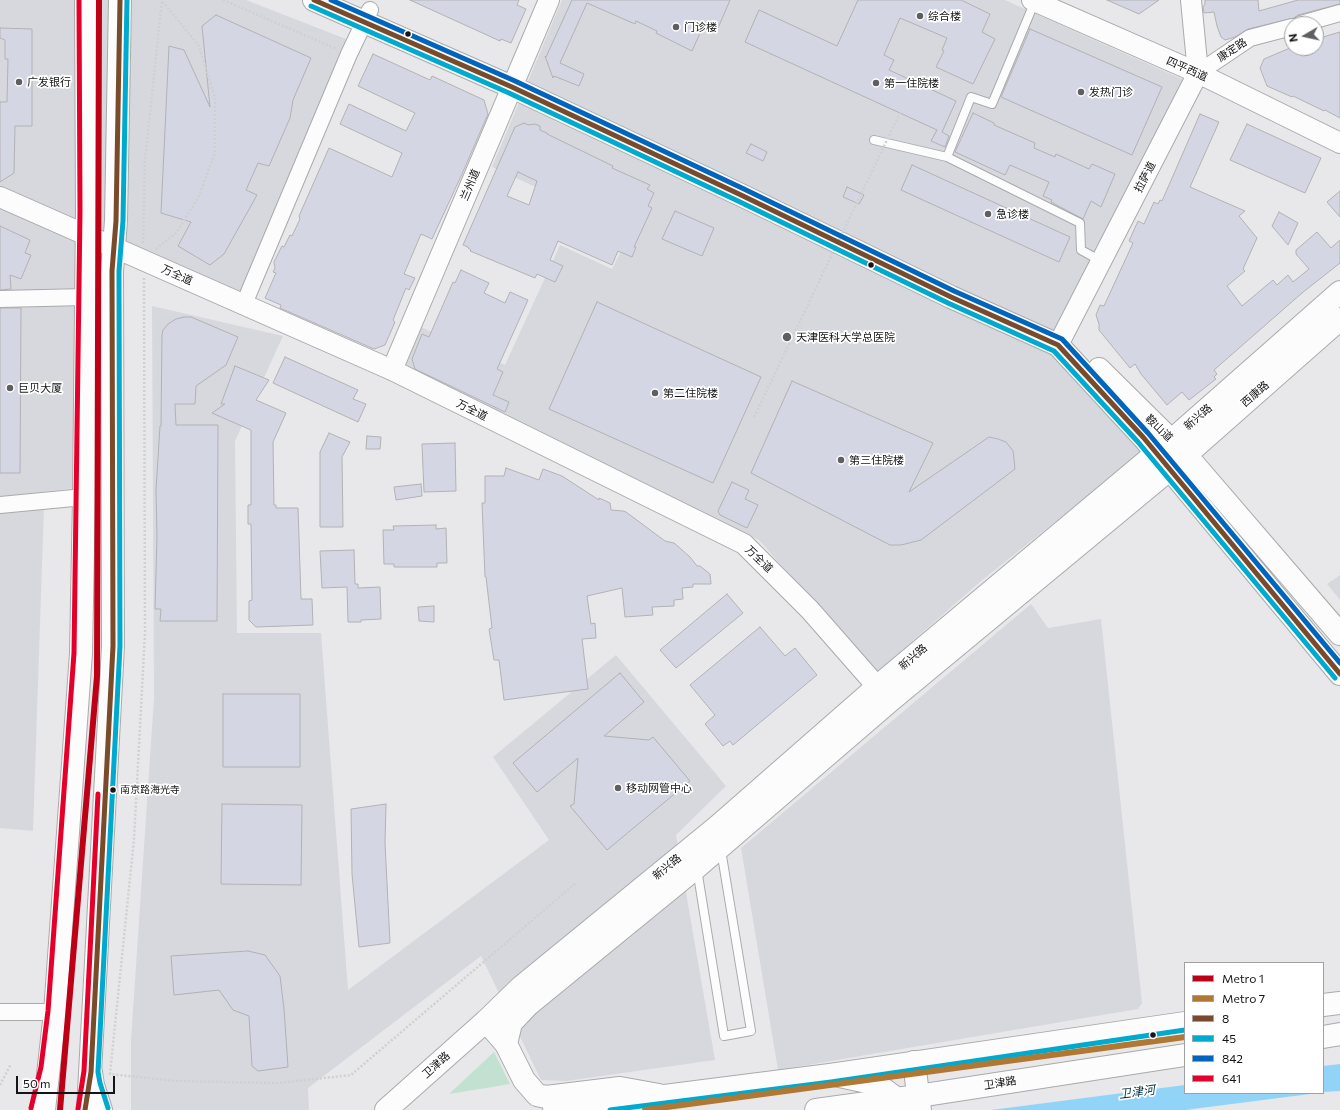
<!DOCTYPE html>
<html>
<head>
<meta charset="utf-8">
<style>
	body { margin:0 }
	#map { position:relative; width:1340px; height:1110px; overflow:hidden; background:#e8e8ea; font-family:Commissioner,sans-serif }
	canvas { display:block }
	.legend { position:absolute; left:1184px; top:962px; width:140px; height:132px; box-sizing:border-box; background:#fff; border:1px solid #a1a1a2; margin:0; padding:5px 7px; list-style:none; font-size:12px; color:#151517 }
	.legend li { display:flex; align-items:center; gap:8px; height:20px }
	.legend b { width:20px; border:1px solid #a1a1a2 }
	.north { position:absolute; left:1284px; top:16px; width:40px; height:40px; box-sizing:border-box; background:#fff; border:1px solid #a1a1a2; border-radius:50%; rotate:261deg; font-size:11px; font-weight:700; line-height:16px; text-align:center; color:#151517 }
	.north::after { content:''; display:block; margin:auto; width:14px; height:18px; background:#5f5f61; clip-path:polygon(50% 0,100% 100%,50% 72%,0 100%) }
	.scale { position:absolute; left:16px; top:1076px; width:99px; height:18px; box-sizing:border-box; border:2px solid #151517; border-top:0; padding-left:5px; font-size:12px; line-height:14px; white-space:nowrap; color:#151517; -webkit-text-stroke:3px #fff; paint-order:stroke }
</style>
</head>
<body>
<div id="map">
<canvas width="1340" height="1110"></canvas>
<ul class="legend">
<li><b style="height:5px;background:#bd0016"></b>Metro 1</li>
<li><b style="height:5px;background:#b17833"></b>Metro 7</li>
<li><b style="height:5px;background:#7a4b2a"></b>8</li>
<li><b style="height:5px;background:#00a9ce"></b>45</li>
<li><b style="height:5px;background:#0065bd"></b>842</li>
<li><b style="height:5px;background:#e4002b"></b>641</li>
</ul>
<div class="north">N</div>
<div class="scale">50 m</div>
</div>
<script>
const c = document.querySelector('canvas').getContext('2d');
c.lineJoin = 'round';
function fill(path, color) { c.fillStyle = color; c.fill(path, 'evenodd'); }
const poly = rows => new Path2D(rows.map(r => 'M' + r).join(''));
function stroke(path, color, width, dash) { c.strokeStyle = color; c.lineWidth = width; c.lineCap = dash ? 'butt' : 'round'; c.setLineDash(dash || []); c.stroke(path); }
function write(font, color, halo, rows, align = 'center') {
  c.font = font + ' Commissioner,"Noto Sans SC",sans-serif'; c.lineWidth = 3.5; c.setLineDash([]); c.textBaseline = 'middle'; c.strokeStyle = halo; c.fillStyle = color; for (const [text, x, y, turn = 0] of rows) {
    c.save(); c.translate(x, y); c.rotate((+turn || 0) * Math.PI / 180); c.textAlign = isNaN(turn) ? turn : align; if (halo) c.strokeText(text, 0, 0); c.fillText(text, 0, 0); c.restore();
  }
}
const built = poly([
	[0,0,246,0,346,39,249,302,81,226,76,488,0,497],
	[562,0,1005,0,1184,80,1052,348,1144,451,981,581,876,673,759,540,403,370,421,327,505,365,560,245,612,269,631,231,492,167],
	[152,306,283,336,235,441,237,633,321,633,348,990,549,840,493,757,616,655,726,786,676,835,715,1060,566,1081,541,1080,481,956,308,1088,309,1110,131,1110,131,1040,154,698],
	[44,506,33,831,0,828,0,512],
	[1340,575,1340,600,1327,584],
	[1031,604,1048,628,1101,619,1142,1003,1138,1009,778,1070,741,848]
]);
const green = poly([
	[494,1052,510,1084,449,1094]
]);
const water = poly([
	[1340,1064,1340,1091,1323,1092,1323,1066],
	[1185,1085,1185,1093,1318,1093,1185,1110,991,1110]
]);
const building = poly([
	[410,0,519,0,517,5,526,9,511,43,501,39,500,41,410,0],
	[572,0,730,0,718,28,705,22,692,51,656,33,657,31,636,21,635,24,587,3,560,63,584,74,579,86,554,76,553,78,545,56,546,57,572,0],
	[858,0,961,0,990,14,982,32,995,39,973,84,936,67,944,51,942,50,947,38,900,18,884,55,894,60,889,70,956,101,942,132,949,136,945,147,931,141,937,130,745,42,759,10,837,46,858,0],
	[1107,0,1159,0,1139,14,1107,0],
	[1205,0,1258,0,1259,11,1298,0,1340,0,1340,4,1298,15,1294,18,1248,29,1235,37,1225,40,1221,37,1217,26,1214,12,1204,13,1203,7,1205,4,1205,0],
	[216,15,311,58,293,100,290,118,269,166,258,163,246,190,257,195,224,254,210,265,178,246,191,222,161,213,169,46,184,50,210,107,202,26,216,15],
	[0,28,32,29,32,126,15,126,14,173,0,182,0,102,7,102,8,59,5,59,5,40,0,38,0,28],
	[1030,29,1162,87,1132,155,1001,97,1030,29],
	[1340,32,1340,118,1325,110,1324,111,1293,96,1292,97,1267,86,1260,68,1264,59,1290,48,1316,48,1316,39,1340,32],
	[373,54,430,80,432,76,484,100,488,114,462,174,432,239,421,234,404,274,415,278,409,290,406,288,393,320,395,322,385,345,374,349,280,308,281,305,265,298,276,273,273,272,275,268,274,262,282,246,284,247,290,235,292,236,300,219,299,216,329,148,392,177,402,153,340,124,349,104,406,131,415,113,358,86,373,54],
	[973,113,994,123,994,125,1035,143,1034,148,1055,157,1056,154,1089,169,1092,164,1115,174,1101,207,1091,201,1083,219,1051,202,1052,200,1043,196,1049,182,1010,165,1005,175,955,152,973,113],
	[1200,114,1219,122,1190,187,1245,211,1239,216,1257,238,1243,269,1245,271,1227,286,1242,306,1273,280,1277,285,1288,275,1293,282,1309,269,1296,254,1296,250,1317,232,1331,248,1340,240,1340,263,1302,293,1214,370,1217,374,1214,377,1216,379,1189,400,1182,392,1167,405,1141,374,1135,364,1130,368,1099,330,1099,324,1096,315,1100,305,1104,306,1133,243,1129,241,1138,221,1144,224,1154,202,1158,204,1160,200,1162,201,1200,114],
	[524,123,528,125,535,124,540,126,540,130,547,133,547,134,613,166,612,168,650,185,647,189,654,193,648,206,652,208,634,247,636,247,632,257,618,251,612,265,558,241,550,260,563,266,555,282,537,274,535,278,470,251,471,250,468,248,468,247,463,245,515,127,524,123],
	[518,172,537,181,529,205,507,196,518,172],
	[1247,124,1321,158,1305,193,1230,160,1247,124],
	[751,144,767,152,763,161,746,153,751,144],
	[912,165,1070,237,1059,262,901,190,912,165],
	[847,187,864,195,859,204,843,197,847,187],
	[1340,191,1340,217,1327,202,1340,191],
	[675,211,714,228,702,256,662,239,675,211],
	[1279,212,1298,223,1288,245,1272,226,1279,212],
	[0,226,30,240,25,253,31,255,21,279,10,275,11,289,0,290,0,226],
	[461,270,489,283,484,293,505,303,510,292,528,300,497,369,503,372,493,395,509,402,505,412,415,369,412,359,422,334,429,337,453,282,455,283,461,270],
	[597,302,761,377,713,483,549,409,597,302],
	[0,308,21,308,20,473,0,473,0,308],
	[184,317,191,317,238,337,226,365,196,386,195,404,175,404,176,425,218,425,217,621,160,621,161,609,155,609,157,537,156,490,160,426,161,426,162,335,163,330,168,324,176,319,184,317],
	[285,357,358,390,353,399,366,404,358,422,273,383,285,357],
	[235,366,269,380,256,400,286,413,273,442,274,505,276,505,276,508,298,508,301,599,312,599,313,625,256,627,249,620,249,601,252,600,251,524,248,524,248,505,251,505,251,430,212,413,225,404,221,404,235,366],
	[792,381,933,443,909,492,989,437,998,439,1006,442,1013,451,1015,469,921,540,901,545,890,545,751,473,792,381],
	[329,433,350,442,342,457,343,527,320,527,320,452,329,433],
	[367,436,381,437,380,449,366,449,367,436],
	[455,443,456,491,424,492,422,444,455,443],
	[506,468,539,480,543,469,562,476,599,500,599,498,610,503,611,510,623,511,626,512,665,541,674,543,690,557,697,566,700,566,710,574,711,584,693,584,693,587,682,588,683,599,674,600,674,606,652,607,653,615,625,617,622,588,587,596,591,624,595,623,596,638,582,639,588,689,504,700,499,660,494,660,489,629,492,628,486,577,485,577,482,503,485,503,485,476,504,476,506,468],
	[732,482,749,490,745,499,758,505,747,528,720,515,718,511,732,482],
	[421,484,422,496,396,500,394,487,421,484],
	[436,525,436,529,446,528,447,563,437,563,437,567,394,567,394,564,384,564,383,530,394,530,393,526,436,525],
	[354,550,355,584,358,584,358,588,380,587,381,619,361,620,361,622,348,622,347,587,322,588,320,551,354,550],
	[727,594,743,613,676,668,660,650,727,594],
	[434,606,434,622,419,621,418,607,434,606],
	[760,627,785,656,795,648,817,675,733,745,730,741,723,746,705,724,715,715,690,685,760,627],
	[620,673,644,702,604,736,649,740,653,737,690,781,607,850,570,806,574,804,578,758,537,792,513,763,620,673],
	[223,694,300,694,300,767,223,767,223,694],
	[222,804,302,805,301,885,221,884,222,804],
	[386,804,385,843,390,943,359,947,352,874,351,809,386,804],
	[248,951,265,955,280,976,284,1009,288,1067,258,1071,252,1066,249,1016,233,1010,219,990,174,995,171,956,248,951]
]);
const path = poly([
	[223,0,337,49],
	[143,243,145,160,162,0],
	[156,249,177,232,199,196,215,153,215,98,199,46,163,2],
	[144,278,145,633,134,839,110,1074,175,1081,279,1083,351,1075,576,883],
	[0,1085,11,1064]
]);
const service = poly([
	[874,140,947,157,1080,223,1081,250,1101,261],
	[947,157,971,97,992,104,1035,1],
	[697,869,724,1036,751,1031,721,850]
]);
const minor = poly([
	[1301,24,1340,13],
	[1198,73,1250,38,1292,27],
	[0,299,86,297],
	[244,304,349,54,370,10],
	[0,505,84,497],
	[0,1012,55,1012]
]);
const tertiary = poly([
	[1032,0,1198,73,1340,143],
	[0,197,392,370,744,544,810,610,888,699],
	[1058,345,1198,73,1191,0],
	[392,370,549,0]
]);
const secondary = poly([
	[314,0,512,87,741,195,951,297,1058,345,1143,437,1340,674],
	[1099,369,1186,455,1340,634],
	[506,1044,511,1023,528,1005,697,867,890,701,1170,469,1340,319],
	[914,1062,920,1110],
	[835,1075,867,1082,885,1090,897,1099,907,1110],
	[386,1110,486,1021,521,987,718,826,878,686,1172,440,1340,292]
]);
const primary = poly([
	[486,1021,506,1044,524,1080,537,1095,546,1097,620,1088,659,1095],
	[44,1110,55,1012,81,653,84,497,87,211,86,0],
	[88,1110,113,646,112,271,116,221,120,0]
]);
const trunk = poly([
	[1323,1005,1340,1003],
	[1323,1037,1340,1034],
	[91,1072,93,1085,101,1110],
	[554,1110,830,1075,1185,1023],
	[816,1110,918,1096,1185,1055]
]);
const pathBridge = poly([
	[754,417,900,113]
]);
const bus1 = poly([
	[314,0,512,87,741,195,951,297,1058,345,1143,437,1340,674],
	[85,1110,91,1072,113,646,112,271,116,221,120,0]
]);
const bus2 = poly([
	[311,6,509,93,738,201,948,303,1054,351,1138,442,1335,678],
	[108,1108,100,1083,98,1072,120,646,119,271,123,221,127,0],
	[610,1110,831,1082,1185,1030]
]);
const bus3 = poly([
	[331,0,515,81,744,189,954,291,1062,339,1148,433,1340,663]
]);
const bus4 = poly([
	[31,1108,41,1067,48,1011,74,653,80,211,79,0],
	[78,1109,84,1071,98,794]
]);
const metro1 = poly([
	[60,1110,97,676,99,0]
]);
const metro2 = poly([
	[645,1110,1185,1037]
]);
const markers = [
	[920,16,4,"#5f5f61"],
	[676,27,4,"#5f5f61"],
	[408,34,3.5,"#151517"],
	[19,82,4,"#5f5f61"],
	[876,83,4,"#5f5f61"],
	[1081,92,4,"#5f5f61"],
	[988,214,4,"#5f5f61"],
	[871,265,3.5,"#151517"],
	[787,337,5,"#5f5f61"],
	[10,388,4,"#5f5f61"],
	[655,393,4,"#5f5f61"],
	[841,460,4,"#5f5f61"],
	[618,788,4,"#5f5f61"],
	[113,790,3.5,"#151517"],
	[1153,1035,3.5,"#151517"]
];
const busNames = [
	["南京路海光寺",120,790]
];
const poiNames = [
	["综合楼",928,16],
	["门诊楼",684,27],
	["广发银行",27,82],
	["第一住院楼",884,83],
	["发热门诊",1089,92],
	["急诊楼",996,214],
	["天津医科大学总医院",796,337],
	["巨贝大厦",18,388],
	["第二住院楼",663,393],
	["第三住院楼",849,460],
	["移动网管中心",626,788]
];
const streetNames = [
	["康定路",1232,50,-33],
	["四平西道",1187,69,24],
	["拉萨道",1145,177,-63],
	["兰州道",470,185,-67],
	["万全道",177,275,24],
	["西康路",1255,394,-41],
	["万全道",472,410,26],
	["新兴路",1198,417,-41],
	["鞍山道",1159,428,44],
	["万全道",759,559,44],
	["新兴路",913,657,-40],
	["新兴路",667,867,-39],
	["卫津路",436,1065,-42],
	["卫津路",1000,1083,-9]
];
const waterNames = [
	["卫津河",1137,1092,-7]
];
fill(built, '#d7d8de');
fill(green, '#c2e1d0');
fill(water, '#92d4f8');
fill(building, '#d5d6e4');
stroke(building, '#b2b2b4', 1);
stroke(service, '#aaaaac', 10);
stroke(minor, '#aaaaac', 18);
stroke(tertiary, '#aaaaac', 22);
stroke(secondary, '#aaaaac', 24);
stroke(primary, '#aaaaac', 24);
stroke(trunk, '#aaaaac', 24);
stroke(path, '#d0d0d0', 2.5, [2, 2]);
stroke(service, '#fcfcfc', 8);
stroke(minor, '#fcfcfc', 16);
stroke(tertiary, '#fcfcfc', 20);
stroke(secondary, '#fcfcfc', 22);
stroke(primary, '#fcfcfc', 22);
stroke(trunk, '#fcfcfc', 22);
stroke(pathBridge, '#d0d0d0', 2.5, [2, 2]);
stroke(bus1, '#7a4b2a', 5);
stroke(bus2, '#00a9ce', 5);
stroke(bus3, '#0065bd', 5);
stroke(bus4, '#e4002b', 5);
stroke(metro1, '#bd0016', 6);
stroke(metro2, '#b17833', 6);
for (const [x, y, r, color] of markers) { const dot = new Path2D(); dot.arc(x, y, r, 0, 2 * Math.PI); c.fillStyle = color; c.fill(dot); stroke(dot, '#fff', 1.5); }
write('10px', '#151517', '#fff', busNames, 'left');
write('11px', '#151517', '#fff', poiNames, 'left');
write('11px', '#151517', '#fff', streetNames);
write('italic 12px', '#022f43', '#fff', waterNames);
</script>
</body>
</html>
